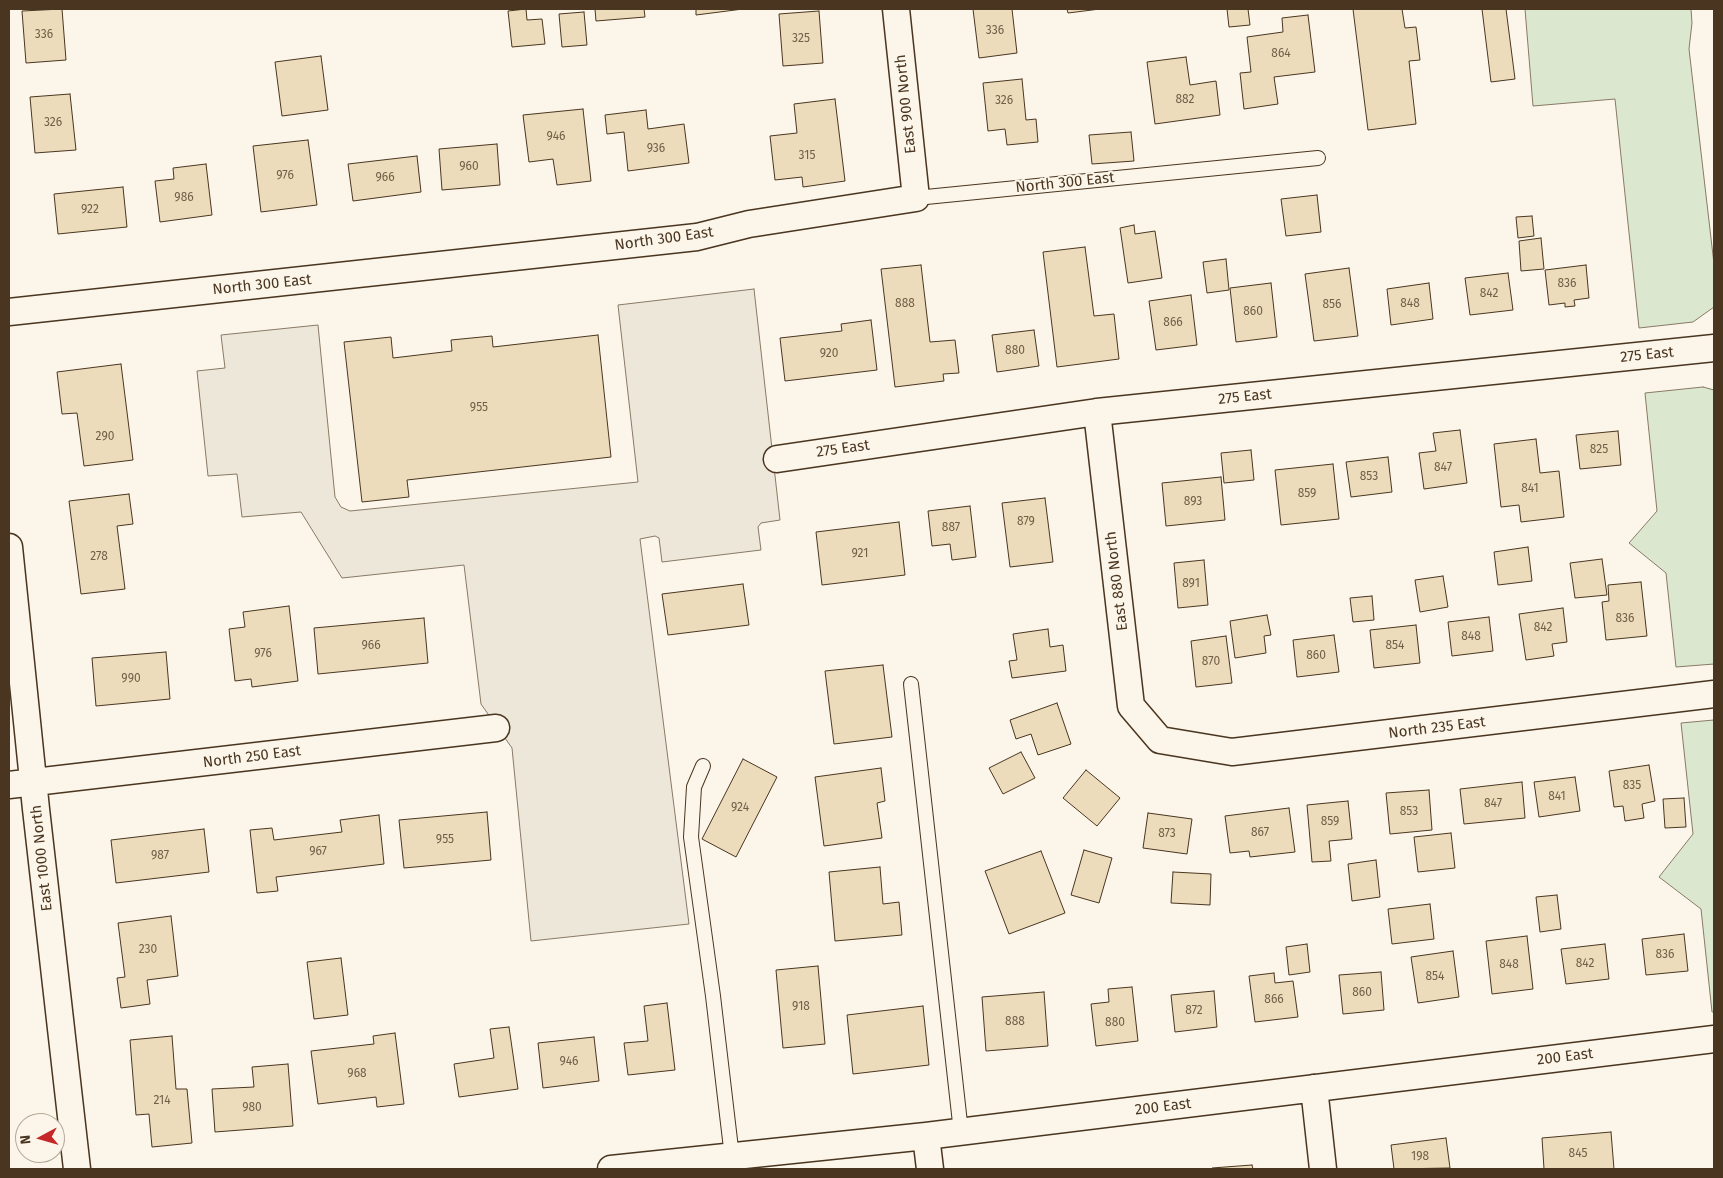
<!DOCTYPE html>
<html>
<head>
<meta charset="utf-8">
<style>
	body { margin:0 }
	#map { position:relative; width:1723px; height:1178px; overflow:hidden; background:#fbf6e9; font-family:"Fira Sans",sans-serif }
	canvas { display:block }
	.frame { position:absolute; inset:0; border:10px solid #4a3520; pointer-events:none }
	.north { position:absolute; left:15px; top:1113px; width:50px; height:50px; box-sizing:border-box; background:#fbf6e9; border:1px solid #b4a999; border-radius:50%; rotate:264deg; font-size:14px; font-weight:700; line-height:20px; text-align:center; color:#4a3520 }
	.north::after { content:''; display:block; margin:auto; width:18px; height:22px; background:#c62828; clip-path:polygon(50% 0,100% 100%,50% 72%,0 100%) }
</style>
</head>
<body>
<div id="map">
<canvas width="1723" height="1178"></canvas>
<div class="frame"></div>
<div class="north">N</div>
</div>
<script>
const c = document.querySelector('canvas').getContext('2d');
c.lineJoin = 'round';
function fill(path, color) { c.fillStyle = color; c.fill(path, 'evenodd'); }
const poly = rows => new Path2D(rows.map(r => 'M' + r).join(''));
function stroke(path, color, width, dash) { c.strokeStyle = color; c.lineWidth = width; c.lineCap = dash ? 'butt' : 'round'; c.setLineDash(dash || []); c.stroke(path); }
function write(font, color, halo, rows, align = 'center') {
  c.font = font + ' "Fira Sans",sans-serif'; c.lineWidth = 4; c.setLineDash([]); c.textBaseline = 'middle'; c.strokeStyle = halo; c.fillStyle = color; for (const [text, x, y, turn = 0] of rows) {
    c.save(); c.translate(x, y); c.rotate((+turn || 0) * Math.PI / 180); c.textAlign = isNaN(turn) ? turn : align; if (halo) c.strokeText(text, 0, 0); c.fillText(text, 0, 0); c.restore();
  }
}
const green = poly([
	[1525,9,1691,9,1692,23,1689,49,1714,264,1714,307,1693,322,1639,328,1615,99,1533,106,1525,9],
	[1703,387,1714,390,1714,664,1676,667,1666,573,1629,543,1657,511,1645,393,1703,387],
	[1714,720,1714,1012,1712,1012,1701,909,1659,877,1693,834,1681,723,1714,720]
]);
const parking = poly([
	[754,289,780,520,761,523,758,527,761,550,662,562,659,538,655,536,640,539,689,924,531,941,512,748,481,704,464,565,342,578,301,512,242,517,237,474,208,476,197,371,225,368,221,335,318,325,335,497,341,507,350,511,638,482,618,305,754,289]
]);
const building = poly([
	[62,9,66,60,26,63,22,11,62,9],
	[526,9,527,20,542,19,545,44,512,47,508,11,526,9],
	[595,9,644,9,645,17,596,21,595,9],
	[696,9,743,9,696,15,696,9],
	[973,9,1012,9,1017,53,979,58,973,9],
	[1067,9,1100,9,1068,13,1067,9],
	[1227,9,1248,9,1250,25,1229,27,1227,9],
	[1353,9,1402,9,1405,28,1416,27,1420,60,1409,61,1416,124,1368,130,1353,9],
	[1482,9,1506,9,1515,79,1491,82,1482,9],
	[819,11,823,63,783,66,779,14,819,11],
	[584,12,587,45,562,47,559,14,584,12],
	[1308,15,1315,72,1274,77,1278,104,1244,109,1240,73,1251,72,1247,37,1283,32,1282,18,1308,15],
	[321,56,328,110,282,116,275,62,321,56],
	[1186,57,1190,85,1216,81,1220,115,1155,124,1147,62,1186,57],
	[1022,79,1026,120,1036,119,1038,142,1007,145,1005,129,988,131,983,83,1022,79],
	[70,94,76,150,35,153,30,97,70,94],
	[835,99,845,181,803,187,802,177,775,180,770,136,797,133,794,104,835,99],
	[583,109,591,181,557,185,553,159,529,162,523,115,583,109],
	[646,110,648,129,684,124,689,163,628,171,624,132,607,134,605,115,646,110],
	[1131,132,1134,161,1092,164,1089,135,1131,132],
	[308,140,317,205,261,212,253,146,308,140],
	[497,144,500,185,442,190,439,149,497,144],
	[417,156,421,192,353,201,348,164,417,156],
	[206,164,212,215,160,222,155,181,174,179,173,168,206,164],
	[123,187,127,227,58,234,54,194,123,187],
	[1317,195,1321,232,1286,236,1281,199,1317,195],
	[1532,216,1534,236,1518,238,1516,217,1532,216],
	[1134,225,1135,234,1155,231,1162,278,1128,283,1120,228,1134,225],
	[1541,238,1544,269,1521,271,1519,241,1541,238],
	[1085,247,1094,316,1114,314,1119,359,1057,367,1043,252,1085,247],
	[1226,259,1229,290,1207,293,1203,262,1226,259],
	[921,265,930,342,955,340,959,373,943,374,944,381,895,387,881,269,921,265],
	[1586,265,1589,298,1574,300,1575,306,1565,307,1565,303,1549,305,1545,270,1586,265],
	[1349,268,1358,336,1314,341,1305,274,1349,268],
	[1508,273,1513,310,1470,315,1465,278,1508,273],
	[1271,283,1277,337,1236,342,1230,288,1271,283],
	[1429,283,1433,319,1391,325,1387,289,1429,283],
	[1191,295,1197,345,1156,350,1149,301,1191,295],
	[871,320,877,370,785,381,780,338,842,331,841,324,871,320],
	[1034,330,1039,366,997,372,992,335,1034,330],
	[598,335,611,457,407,480,409,497,362,502,344,342,391,337,393,358,452,351,451,340,492,336,493,347,598,335],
	[121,364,133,460,84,466,77,413,62,414,57,372,121,364],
	[1460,430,1467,483,1424,489,1419,453,1436,451,1433,433,1460,430],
	[1618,431,1621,465,1580,469,1576,435,1618,431],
	[1536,439,1540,473,1559,471,1564,517,1521,522,1519,505,1501,507,1494,444,1536,439],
	[1251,450,1254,480,1224,483,1221,453,1251,450],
	[1388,457,1392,492,1351,497,1346,462,1388,457],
	[1333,464,1339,519,1281,525,1275,470,1333,464],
	[1221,477,1225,520,1166,526,1162,483,1221,477],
	[129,494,133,524,117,526,125,589,81,594,69,501,129,494],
	[1045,498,1053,562,1010,567,1002,503,1045,498],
	[970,506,976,557,952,560,950,544,932,546,928,511,970,506],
	[899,522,905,575,822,585,816,532,899,522],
	[1528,547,1532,581,1498,585,1494,552,1528,547],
	[1602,559,1607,595,1575,598,1570,563,1602,559],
	[1204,560,1208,605,1178,608,1174,563,1204,560],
	[1443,576,1448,607,1420,612,1415,580,1443,576],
	[1641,582,1647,636,1606,640,1602,602,1609,601,1608,585,1641,582],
	[743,584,749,625,668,635,662,594,743,584],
	[1372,596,1374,620,1353,622,1350,598,1372,596],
	[289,606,298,681,252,687,251,679,235,681,229,629,245,627,243,612,289,606],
	[1563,608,1567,642,1552,644,1554,656,1526,660,1519,614,1563,608],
	[1267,615,1271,635,1264,636,1266,653,1235,658,1230,621,1267,615],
	[1489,617,1493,651,1452,656,1448,622,1489,617],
	[424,618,428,663,318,674,314,628,424,618],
	[1416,625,1420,663,1374,668,1370,630,1416,625],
	[1048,629,1050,647,1063,645,1066,671,1012,678,1009,661,1017,660,1013,634,1048,629],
	[1334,635,1339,672,1297,677,1293,640,1334,635],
	[1226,636,1232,683,1196,687,1191,641,1226,636],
	[166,652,170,699,96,706,92,658,166,652],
	[883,665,892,737,834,744,825,671,883,665],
	[1057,703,1071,744,1038,755,1031,734,1016,739,1010,720,1057,703],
	[1021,752,1035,778,1003,794,989,768,1021,752],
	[743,759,777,777,736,857,702,839,743,759],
	[1649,765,1655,801,1642,804,1644,818,1625,821,1623,806,1614,807,1609,771,1649,765],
	[881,768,885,801,877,803,882,838,824,846,815,777,881,768],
	[1086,770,1120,798,1097,826,1063,798,1086,770],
	[1575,777,1580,811,1539,817,1534,782,1575,777],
	[1522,782,1525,818,1464,824,1460,789,1522,782],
	[1429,790,1432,830,1390,834,1386,793,1429,790],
	[1684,798,1686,827,1665,828,1663,799,1684,798],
	[1348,801,1352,839,1329,841,1331,861,1312,862,1307,805,1348,801],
	[1289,808,1295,852,1250,857,1249,851,1230,853,1225,816,1289,808],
	[487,812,491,860,404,868,399,820,487,812],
	[1148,813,1192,819,1187,854,1143,848,1148,813],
	[379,815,384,864,276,877,278,891,257,893,250,830,272,828,274,840,342,832,340,820,379,815],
	[204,829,209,872,116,883,111,840,204,829],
	[1451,833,1455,868,1418,872,1414,837,1451,833],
	[1084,850,1112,858,1099,903,1071,895,1084,850],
	[1041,851,1065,913,1009,934,985,871,1041,851],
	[1376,860,1380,897,1352,901,1348,864,1376,860],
	[880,867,883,904,899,902,902,935,835,941,829,872,880,867],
	[1173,872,1211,874,1210,905,1171,903,1173,872],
	[1557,895,1561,929,1540,932,1536,897,1557,895],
	[1430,904,1434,939,1392,944,1388,909,1430,904],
	[171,916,178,976,147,980,150,1004,121,1008,117,978,125,977,118,923,171,916],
	[1684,934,1688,971,1646,975,1642,939,1684,934],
	[1527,936,1533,989,1492,994,1486,941,1527,936],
	[1307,944,1310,972,1289,975,1286,947,1307,944],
	[1605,944,1609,979,1566,984,1561,949,1605,944],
	[1453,951,1459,997,1418,1003,1411,957,1453,951],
	[341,958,348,1015,314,1019,307,962,341,958],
	[818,966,825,1044,783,1048,776,970,818,966],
	[1381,972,1384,1010,1343,1014,1339,975,1381,972],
	[1274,973,1275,983,1293,981,1298,1017,1255,1022,1249,976,1274,973],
	[1132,987,1138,1041,1096,1046,1091,1004,1109,1002,1108,989,1132,987],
	[1214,991,1217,1027,1175,1032,1171,995,1214,991],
	[1044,992,1048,1046,986,1051,982,997,1044,992],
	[667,1003,675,1070,628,1075,624,1043,648,1041,644,1006,667,1003],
	[923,1006,929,1065,853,1074,847,1015,923,1006],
	[509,1027,518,1089,459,1097,454,1064,494,1058,490,1029,509,1027],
	[395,1033,404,1104,377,1107,376,1097,318,1104,311,1051,374,1044,373,1036,395,1033],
	[172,1036,176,1089,187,1089,192,1143,152,1147,149,1114,136,1115,130,1040,172,1036],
	[594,1037,599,1081,543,1088,538,1043,594,1037],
	[288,1064,293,1126,215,1132,212,1089,254,1087,252,1067,288,1064],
	[1611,1132,1614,1169,1544,1169,1542,1138,1611,1132],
	[1446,1138,1450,1168,1394,1169,1391,1145,1446,1138],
	[1252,1165,1253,1169,1213,1169,1212,1168,1252,1165]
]);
const lane = poly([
	[916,198,1318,158],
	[911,684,961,1132],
	[703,766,694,787,691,837,713,996,732,1157]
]);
const street = poly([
	[9,312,697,237,749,224,916,198,896,9],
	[1097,412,1131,706,1160,740,1232,752,1714,694],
	[777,459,1097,412,1714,348],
	[9,547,36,809,77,1169],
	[9,785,496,728],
	[1314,1088,1323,1169],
	[926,1136,930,1169],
	[611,1169,926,1136,1714,1039]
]);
const numberNames = [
	["336",995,31],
	["336",44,35],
	["325",801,39],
	["864",1281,54],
	["882",1185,100],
	["326",1004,101],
	["326",53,123],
	["946",556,137],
	["936",656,149],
	["315",807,156],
	["960",469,167],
	["976",285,176],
	["966",385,178],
	["986",184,198],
	["922",90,210],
	["836",1567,284],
	["842",1489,294],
	["888",905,304],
	["848",1410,304],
	["856",1332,305],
	["860",1253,312],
	["866",1173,323],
	["880",1015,351],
	["920",829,354],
	["955",479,408],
	["290",105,437],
	["825",1599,450],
	["847",1443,468],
	["853",1369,477],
	["841",1530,489],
	["859",1307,494],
	["893",1193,502],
	["879",1026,522],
	["887",951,528],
	["921",860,554],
	["278",99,557],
	["891",1191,584],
	["836",1625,619],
	["842",1543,628],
	["848",1471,637],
	["966",371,646],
	["854",1395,646],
	["976",263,654],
	["860",1316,656],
	["870",1211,662],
	["990",131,679],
	["835",1632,786],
	["841",1557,797],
	["847",1493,804],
	["924",740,808],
	["853",1409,812],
	["859",1330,822],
	["867",1260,833],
	["873",1167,834],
	["955",445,840],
	["967",318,852],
	["987",160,856],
	["230",148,950],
	["836",1665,955],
	["842",1585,964],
	["848",1509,965],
	["854",1435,977],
	["860",1362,993],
	["866",1274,1000],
	["918",801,1007],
	["872",1194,1011],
	["888",1015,1022],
	["880",1115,1023],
	["946",569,1062],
	["968",357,1074],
	["214",162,1101],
	["980",252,1108],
	["845",1578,1154],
	["198",1420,1157]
];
const streetNames = [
	["East 900 North",906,104,-96],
	["North 300 East",1065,183,-6],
	["North 300 East",664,239,-8],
	["North 300 East",262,285,-6],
	["275 East",1647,355,-6],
	["275 East",1245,397,-6],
	["275 East",843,449,-8],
	["East 880 North",1117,581,-97],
	["North 235 East",1437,728,-7],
	["North 250 East",252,757,-7],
	["East 1000 North",42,858,-96],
	["200 East",1565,1057,-7],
	["200 East",1163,1107,-7]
];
fill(green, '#dce7d0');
stroke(green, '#887966', 1);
fill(parking, '#ede7d9');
stroke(parking, '#887966', 1);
fill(building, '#ecdcbc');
stroke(building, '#4a3520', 1);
stroke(lane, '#4a3520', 16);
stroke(street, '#4a3520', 29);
stroke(lane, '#fbf6e9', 14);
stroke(street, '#fbf6e9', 26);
write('12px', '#725f47', null, numberNames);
write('15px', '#4a3520', '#fbf6e9', streetNames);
</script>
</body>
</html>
